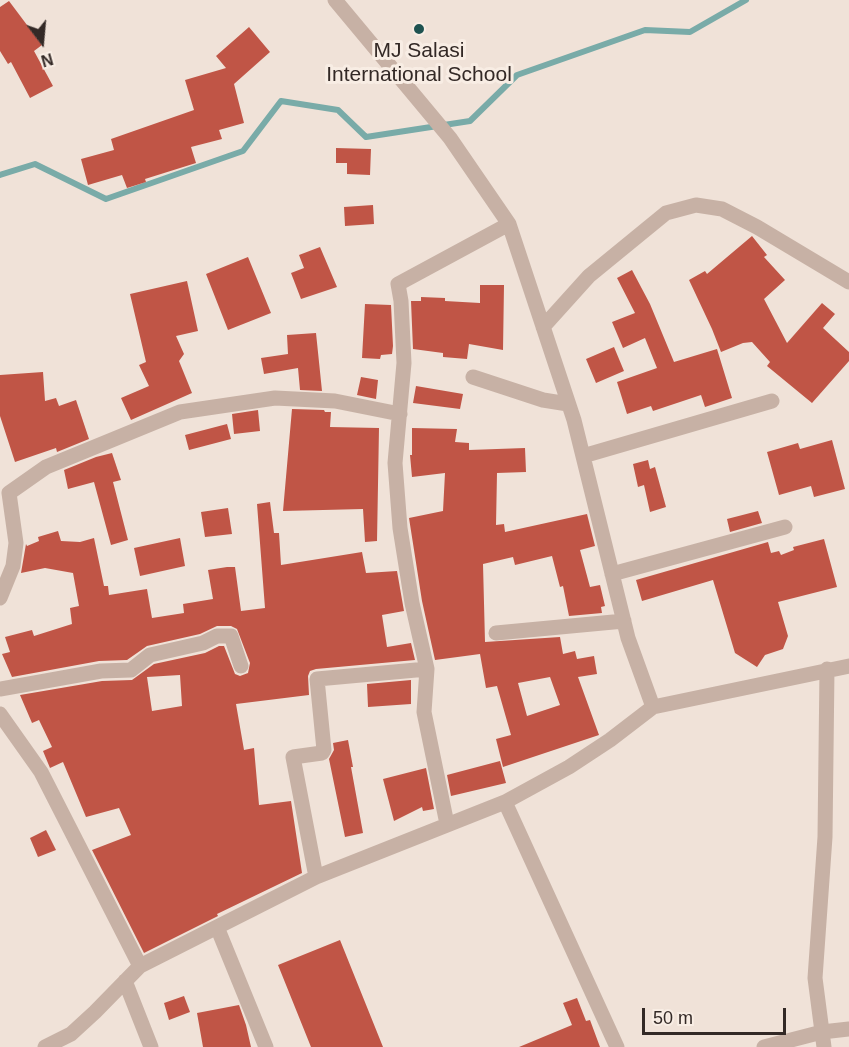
<!DOCTYPE html>
<html>
<head>
<meta charset="utf-8">
<style>
	body { margin:0 }
	#map { position:relative; width:849px; height:1047px; overflow:hidden; background:#f0e2d8; font-family:Helvetica,sans-serif }
	canvas { display:block }
	.north { position:absolute; left:12px; top:12px; width:60px; height:60px; -webkit-text-stroke:4px #f8ede4; paint-order:stroke; rotate:164deg; font-size:16px; font-weight:700; line-height:24px; text-align:center; color:#332926 }
	.north::after { content:''; display:block; margin:auto; width:21px; height:27px; background:#332926; clip-path:polygon(50% 0,100% 100%,50% 72%,0 100%) }
	.scale { position:absolute; left:642px; top:1008px; width:144px; height:27px; box-sizing:border-box; border:3px solid #332926; border-top:0; padding-left:8px; font-size:18px; line-height:21px; white-space:nowrap; color:#332926; -webkit-text-stroke:4px #f8ede4; paint-order:stroke }
</style>
</head>
<body>
<div id="map">
<canvas width="849" height="1047"></canvas>
<div class="north">N</div>
<div class="scale">50 m</div>
</div>
<script>
const c = document.querySelector('canvas').getContext('2d');
c.lineJoin = 'round';
const poly = rows => new Path2D(rows.map(r => 'M' + r).join(''));
function stroke(path, color, width, dash) { c.strokeStyle = color; c.lineWidth = width; c.lineCap = dash ? 'butt' : 'round'; c.setLineDash(dash || []); c.stroke(path); }
function fill(path, color) { c.fillStyle = color; c.fill(path, 'evenodd'); }
function write(font, color, halo, rows, align = 'center') {
  c.font = font + ' Helvetica,sans-serif'; c.lineWidth = 6; c.setLineDash([]); c.textBaseline = 'middle'; c.strokeStyle = halo; c.fillStyle = color; for (const [text, x, y, turn = 0] of rows) {
    c.save(); c.translate(x, y); c.rotate((+turn || 0) * Math.PI / 180); c.textAlign = isNaN(turn) ? turn : align; if (halo) c.strokeText(text, 0, 0); c.fillText(text, 0, 0); c.restore();
  }
}
const stream = poly([
	[0,175,35,164,106,199,243,151,281,101,338,110,366,137,470,121,517,75,645,30,690,32,746,0]
]);
const building = poly([
	[9,1,42,45,34,51,53,86,30,98,11,62,8,64,0,51,0,7],
	[249,27,270,52,234,84,244,123,219,130,222,139,191,147,196,163,145,179,146,182,127,188,122,175,88,185,81,159,114,150,111,139,194,110,185,80,226,68,216,56],
	[336,148,371,149,370,175,347,174,347,163,336,163],
	[373,205,374,224,345,226,344,207],
	[752,236,767,255,764,257,785,280,764,299,787,343,822,303,835,314,823,328,849,352,849,361,812,403,767,366,770,362,752,342,743,343,721,352,712,329,689,280,705,271,707,274],
	[320,247,337,287,301,299,291,273,304,268,299,255],
	[248,257,271,313,228,330,206,274],
	[632,270,650,304,674,362,717,349,732,398,705,407,701,395,653,411,651,406,627,414,617,382,657,368,645,338,623,348,612,322,635,313,617,278],
	[187,281,198,331,176,336,184,354,179,361,192,393,131,420,121,398,149,386,139,365,146,362,130,294],
	[480,285,504,285,503,350,469,344,467,359,443,357,443,353,413,349,411,301,421,301,421,297,445,298,445,301,480,303],
	[365,304,391,305,393,346,392,354,381,355,380,359,362,358],
	[316,333,322,391,300,390,298,368,264,374,261,358,288,354,287,335],
	[614,347,624,371,596,383,586,359],
	[43,372,45,401,56,398,59,406,76,400,89,439,57,452,56,448,15,462,0,416,0,375],
	[361,377,378,380,376,399,357,395],
	[416,386,463,394,460,409,413,403],
	[292,409,324,410,325,412,331,412,330,427,379,428,377,541,365,542,363,509,283,511],
	[258,410,260,431,234,434,232,414],
	[227,424,231,439,189,450,185,435],
	[412,428,457,429,455,442,469,443,469,450,525,448,526,472,497,473,496,525,504,524,505,532,587,514,595,546,580,550,590,587,600,585,605,606,601,607,602,613,569,616,563,586,560,587,552,556,515,565,513,557,483,564,485,642,560,637,563,654,575,651,577,659,594,656,597,674,578,677,599,735,503,767,496,739,511,735,497,686,486,688,480,654,435,660,422,601,409,518,443,511,445,473,412,477,410,455,412,455],
	[550,677,560,705,527,716,518,683],
	[832,440,845,489,814,497,811,486,779,495,767,452,798,443,800,449],
	[112,453,121,480,113,482,128,540,111,545,94,482,68,489,64,470,96,457],
	[648,460,650,469,655,467,666,507,650,512,644,485,638,487,633,464],
	[270,502,274,533,279,533,281,565,362,552,366,573,397,571,404,611,382,615,387,647,411,643,415,660,316,669,310,671,308,676,309,695,236,704,244,750,254,748,259,805,291,801,302,873,217,914,218,916,144,953,92,850,131,835,119,808,86,817,63,762,50,768,43,751,52,747,39,720,32,723,20,695,102,681,132,680,154,664,205,653,219,646,224,646,235,674,240,676,248,673,250,663,237,629,231,626,217,626,200,634,147,646,127,660,99,661,12,677,2,654,10,652,5,637,32,630,34,636,72,624,70,608,79,606,73,573,45,568,21,573,26,544,27,546,39,541,38,537,58,531,61,541,80,542,94,538,104,586,108,586,109,595,147,589,152,618,184,613,183,604,213,599,208,570,227,567,235,567,241,611,265,608,257,504],
	[180,675,182,706,152,711,147,677],
	[228,508,232,534,205,537,201,512],
	[758,511,762,523,730,532,727,519],
	[180,538,185,566,140,576,134,548],
	[824,539,837,587,778,602,788,636,783,649,765,655,757,667,735,653,713,580,642,601,636,580,768,542,771,553,779,551,781,555,794,550,793,547],
	[411,680,411,704,368,707,367,684],
	[348,740,353,767,351,767,363,833,345,837,329,759,334,750,333,743],
	[500,761,506,783,451,796,447,775],
	[426,768,434,809,423,811,422,807,394,821,383,779],
	[46,830,56,850,38,857,30,838],
	[340,940,383,1047,311,1047,278,965],
	[184,996,190,1012,169,1020,164,1003],
	[577,998,586,1021,590,1020,600,1047,519,1047,572,1025,563,1003],
	[239,1005,246,1025,251,1047,203,1047,197,1013]
]);
const minor = poly([
	[335,0,450,138,509,224],
	[543,327,589,276,666,213,696,205,722,209,757,227,849,282],
	[473,377,543,400,568,404],
	[583,456,772,401],
	[612,574,785,527],
	[0,598,13,566,16,543,9,493,46,467,180,412,275,398,335,401,400,414],
	[496,633,624,621],
	[427,669,424,712,447,824],
	[0,689,101,671,131,670,150,655,203,643,217,636,231,636,241,666],
	[0,714,41,772,140,966],
	[505,802,617,1047],
	[316,877,293,757,322,753,324,750,317,679,427,669,412,603,400,528,395,463,404,363,401,301,398,284,509,224,574,420,628,638,653,707],
	[217,927,266,1047],
	[125,981,151,1047],
	[45,1047,71,1034,95,1012,140,966,316,877,505,802,569,767,610,740,653,707,849,666],
	[764,1047,822,1032,849,1029],
	[824,1047,815,978,825,837,827,669]
]);
const markers = [
	[419,29,6,"#1e5250"]
];
const poiNames = [
	["MJ Salasi",419,51],
	["International School",419,75]
];
stroke(stream, '#79aba8', 6);
fill(building, '#c05546');
stroke(minor, '#c7b1a5', 15);
for (const [x, y, r, color] of markers) { const dot = new Path2D(); dot.arc(x, y, r, 0, 2 * Math.PI); c.fillStyle = color; c.fill(dot); stroke(dot, '#f8ede4', 2); }
write('21px', '#332926', '#f8ede4', poiNames);
</script>
</body>
</html>
